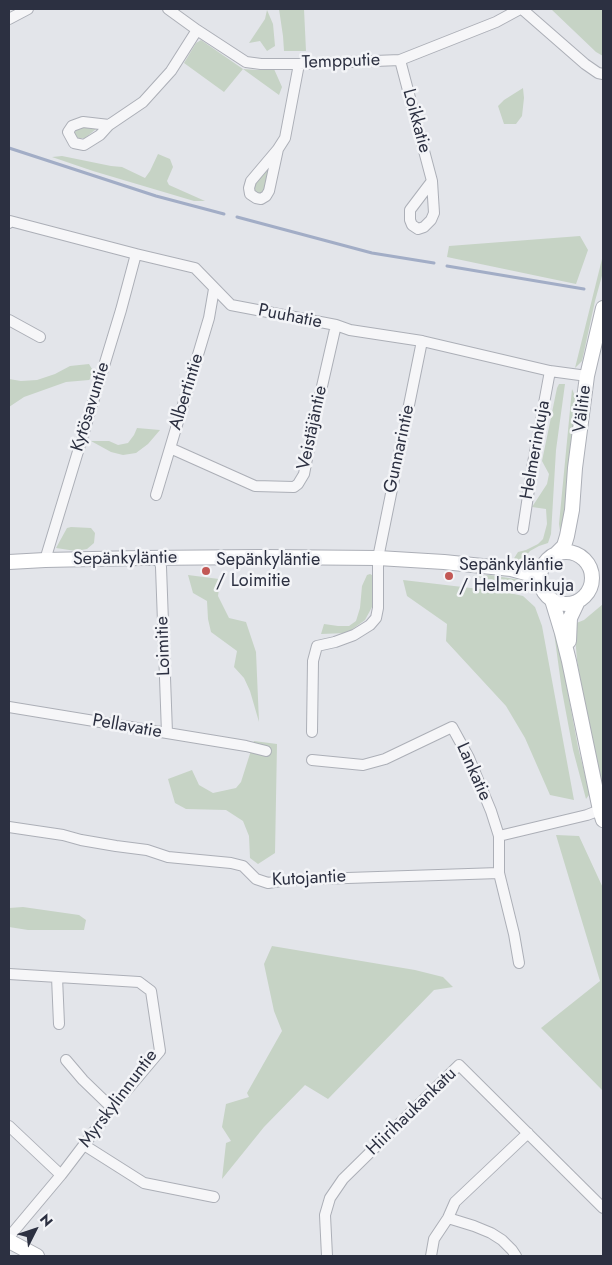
<!DOCTYPE html>
<html>
<head>
<meta charset="utf-8">
<style>
	body { margin:0 }
	#map { position:relative; width:612px; height:1265px; overflow:hidden; background:#e3e5ea; font-family:Jost,sans-serif }
	canvas { display:block }
	.frame { position:absolute; inset:0; border:10px solid #2c3041; pointer-events:none }
	.north { position:absolute; left:10px; top:1205px; width:50px; height:50px; -webkit-text-stroke:4px #f3f4f7; paint-order:stroke; rotate:49deg; font-size:14px; font-weight:700; line-height:20px; text-align:center; color:#2c3041 }
	.north::after { content:''; display:block; margin:auto; width:18px; height:22px; background:#2c3041; clip-path:polygon(50% 0,100% 100%,50% 72%,0 100%) }
</style>
</head>
<body>
<div id="map">
<canvas width="612" height="1265"></canvas>
<div class="frame"></div>
<div class="north">N</div>
</div>
<script>
const c = document.querySelector('canvas').getContext('2d');
c.lineJoin = 'round';
function fill(path, color) { c.fillStyle = color; c.fill(path, 'evenodd'); }
const poly = rows => new Path2D(rows.map(r => 'M' + r).join(''));
function stroke(path, color, width, dash) { c.strokeStyle = color; c.lineWidth = width; c.lineCap = dash ? 'butt' : 'round'; c.setLineDash(dash || []); c.stroke(path); }
function write(font, color, halo, rows, align = 'center') {
  c.font = font + ' Jost,sans-serif'; c.lineWidth = 5; c.setLineDash([]); c.textBaseline = 'middle'; c.strokeStyle = halo; c.fillStyle = color; for (const [text, x, y, turn = 0] of rows) {
    c.save(); c.translate(x, y); c.rotate((+turn || 0) * Math.PI / 180); c.textAlign = isNaN(turn) ? turn : align; if (halo) c.strokeText(text, 0, 0); c.fillText(text, 0, 0); c.restore();
  }
}
const green = poly([
	[279,9,304,9,306,51,284,51,283,36],
	[551,9,603,9,603,56,596,52],
	[267,10,273,24,275,46,267,51,260,41,249,43,265,19],
	[201,40,243,69,257,70,274,69,282,87,279,95,243,69,224,92,184,63,196,43],
	[523,88,524,98,522,116,516,124,504,124,498,106,504,100],
	[80,127,94,128,96,129,85,138,78,138,74,134,76,130],
	[158,154,170,159,173,167,167,181,169,185,205,201,194,201,93,171,52,157,62,156,111,166,122,167,145,178,150,171],
	[273,157,264,195,254,193,252,183],
	[580,236,588,250,576,284,447,257,449,246],
	[602,259,603,259,603,272,595,301,582,361,575,368],
	[89,364,95,374,89,380,66,382,24,397,9,407,9,379,21,381,37,380,55,374,70,366],
	[559,384,565,384,556,450,551,534,548,543,539,546,530,551,526,556,526,563,511,563,518,552,526,550,538,544,543,539,547,524,546,509,532,507,547,484,549,474,542,461,557,388],
	[572,389,575,396,575,405,564,534,560,531,559,524],
	[137,428,160,430,148,444,136,453,123,455,111,452,91,441,109,441,118,445,128,443,134,435],
	[71,527,91,528,95,533,94,543,87,549,76,551,56,548,67,528],
	[370,574,376,577,372,607,365,620,347,633,321,634,324,624,338,626,349,626,356,621,360,608,362,586,367,575],
	[188,575,219,579,220,582,218,596,229,618,246,622,256,652,259,722,250,691,244,678,234,667,237,651,211,632,208,619,207,601,193,593],
	[490,575,515,579,524,581,521,585,472,576],
	[403,580,505,592,523,596,535,607,542,626,574,800,550,795,525,738,506,706,446,641,447,624,407,596],
	[603,604,603,786,591,744,577,660,574,624,584,620],
	[555,624,578,747,589,791,589,795,586,799,573,750,562,691,553,625],
	[254,741,277,744,275,853,258,864,250,858,249,836,243,821,226,810,186,809,175,803,168,779,192,770,199,785,213,793,236,788,241,782],
	[556,835,579,836,603,888,603,1091,541,1028,600,981],
	[23,907,79,915,86,920,84,930,28,930,9,927,9,908],
	[272,946,415,970,443,977,453,987,434,990,328,1099,305,1085,264,1127,222,1179,226,1143,231,1141,222,1127,226,1104,249,1097,247,1093,282,1031,274,1011,264,964]
]);
const stream = poly([
	[9,148,156,196,224,214],
	[237,217,372,253,434,263],
	[447,266,584,289]
]);
const street = poly([
	[168,9,197,30,246,62,261,64,299,64,400,60,496,22,520,9],
	[522,9,585,64,598,73,603,74],
	[9,19,28,9],
	[400,60,432,181,434,213,431,220,424,227,418,229,412,225,410,220,410,210,432,181],
	[109,125,83,122,72,126,68,132,74,143,84,145,100,135,109,125,143,102,171,71,197,30],
	[278,149,269,191,266,196,261,199,256,198,250,194,249,188,251,181,278,149,285,138,299,64],
	[9,223,10,221,136,254,195,268,231,305,336,325,350,330,422,341,550,371,587,376],
	[9,320,40,337],
	[170,448,255,486,294,487,298,484,304,474,315,417,336,325],
	[156,495,209,318,214,289],
	[523,529,533,463,550,371],
	[159,558,161,567,167,733],
	[45,560,121,310,136,254],
	[9,707,246,746,266,751],
	[312,732,313,661,317,646,335,642,354,635,370,625,376,618,378,608,378,558,422,341],
	[312,760,363,765,385,759,452,727,469,758,491,811,499,836,499,873,514,934,519,963],
	[9,827,63,835,81,840,116,846,147,850,168,857,231,863,243,866,256,879,268,883,287,880,499,873],
	[499,836,587,815,600,810],
	[9,974,139,982,151,991,160,1051,112,1108,61,1175,9,1237],
	[57,977,59,1024],
	[66,1060,83,1080,112,1108],
	[9,1126,61,1175],
	[84,1145,144,1183,214,1197],
	[448,1218,474,1226,491,1233,502,1240,512,1250,516,1256],
	[327,1256,325,1215,330,1198,343,1179,459,1065,603,1208],
	[431,1256,434,1239,448,1218,455,1202,528,1133]
]);
const secondary = poly([
	'540 578a26 26 0 1 1 52 0a26 26 0 1 1-52 0Z',
	[557,553,564,546,567,536,572,510,575,468,587,376,603,308],
	[9,562,45,560,141,558,262,557,378,558,444,562,511,569,529,574,540,580],
	[552,600,562,633,569,661,600,810,603,820],
	[569,641,570,618,578,601],
	[9,1241,37,1256]
]);
const markers = [
	[206,571,5,"#c25855"],
	[449,576,5,"#c25855"]
];
const streetNames = [
	["Tempputie",341,62,-2],
	["Loikkatie",416,121,75],
	["Puuhatie",290,317,11],
	["Albertintie",187,392,-73],
	["Kytösavuntie",91,407,-73],
	["Välitie",583,409,-83],
	["Veistäjäntie",313,428,-78],
	["Gunnarintie",400,449,-78],
	["Helmerinkuja",536,450,-80],
	["Sepänkyläntie",125,559,-1],
	["Loimitie",164,646,-92],
	["Pellavatie",127,727,10],
	["Lankatie",473,772,66],
	["Kutojantie",309,879,-3],
	["Myrskylinnuntie",119,1099,-53],
	["Hiirihaukankatu",412,1112,-44]
];
const poiNames = [
	["Sepänkyläntie",216,561],
	["/ Loimitie",216,582],
	["Sepänkyläntie",459,566],
	["/ Helmerinkuja",459,587]
];
fill(green, '#c6d3c5');
stroke(stream, '#a2adc6', 3);
stroke(street, '#acafb7', 12);
stroke(secondary, '#acafb7', 16);
stroke(street, '#f6f6f8', 10);
stroke(secondary, '#fff', 14);
for (const [x, y, r, color] of markers) { const dot = new Path2D(); dot.arc(x, y, r, 0, 2 * Math.PI); c.fillStyle = color; c.fill(dot); stroke(dot, '#f3f4f7', 2); }
write('18px', '#2c3041', '#f3f4f7', streetNames);
write('18px', '#2c3041', '#f3f4f7', poiNames, 'left');
</script>
</body>
</html>
